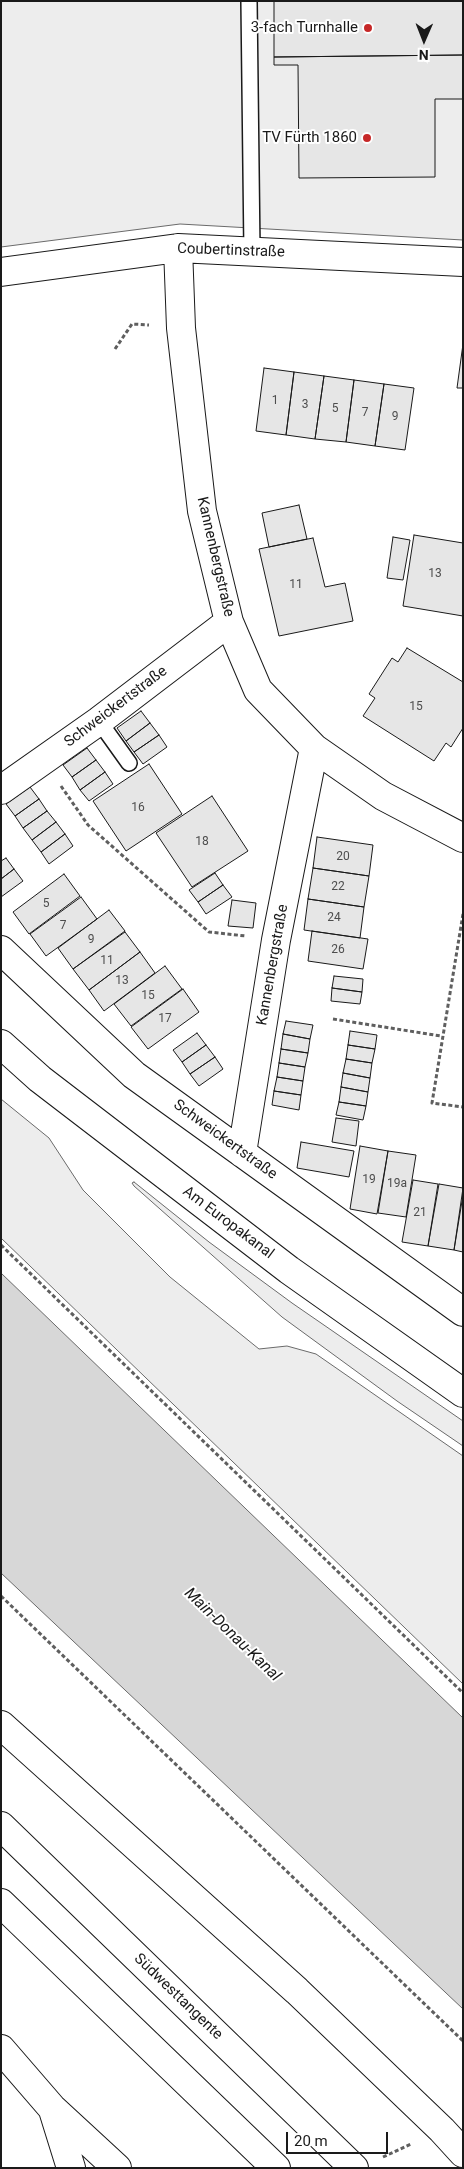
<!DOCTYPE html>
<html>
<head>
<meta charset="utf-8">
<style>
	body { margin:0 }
	#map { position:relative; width:464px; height:2169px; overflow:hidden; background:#fff; font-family:Roboto,sans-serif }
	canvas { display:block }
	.frame { position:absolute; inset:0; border:2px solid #1a1a1a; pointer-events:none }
	.north { position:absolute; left:399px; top:15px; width:50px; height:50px; -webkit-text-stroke:4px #fff; paint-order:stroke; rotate:181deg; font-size:14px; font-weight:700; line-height:20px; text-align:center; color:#1a1a1a }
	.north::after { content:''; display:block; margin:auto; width:18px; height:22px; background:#1a1a1a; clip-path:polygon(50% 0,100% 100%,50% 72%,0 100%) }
	.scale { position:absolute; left:286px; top:2132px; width:102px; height:22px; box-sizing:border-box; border:2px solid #1a1a1a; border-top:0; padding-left:6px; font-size:15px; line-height:18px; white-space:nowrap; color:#1a1a1a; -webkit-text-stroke:4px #fff; paint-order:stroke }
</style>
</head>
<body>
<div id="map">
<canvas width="464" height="2169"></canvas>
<div class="frame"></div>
<div class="north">N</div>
<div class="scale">20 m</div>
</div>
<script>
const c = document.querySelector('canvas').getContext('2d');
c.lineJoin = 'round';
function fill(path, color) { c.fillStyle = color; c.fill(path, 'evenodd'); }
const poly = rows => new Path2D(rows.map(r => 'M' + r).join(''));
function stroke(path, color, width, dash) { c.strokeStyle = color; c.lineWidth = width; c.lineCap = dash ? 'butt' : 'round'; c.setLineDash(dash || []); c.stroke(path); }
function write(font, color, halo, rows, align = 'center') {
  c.font = font + ' Roboto,sans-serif'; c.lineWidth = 4; c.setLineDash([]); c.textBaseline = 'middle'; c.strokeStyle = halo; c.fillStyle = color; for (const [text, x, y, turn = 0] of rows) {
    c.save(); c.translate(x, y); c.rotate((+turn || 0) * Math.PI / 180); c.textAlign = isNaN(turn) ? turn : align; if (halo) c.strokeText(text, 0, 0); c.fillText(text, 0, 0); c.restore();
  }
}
const green = poly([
	[1,1,463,1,463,240,180,224,1,247,1,1],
	[1,1099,49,1138,83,1190,170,1277,259,1349,287,1346,316,1354,463,1456,463,1684,1,1238,1,1099],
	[134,1182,209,1242,292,1303,463,1421,463,1446,397,1401,282,1317,134,1186,132,1183,134,1182]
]);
const water = poly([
	[1,1273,463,1718,463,2009,1,1573,1,1273]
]);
const building = poly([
	[274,1,463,1,463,55,274,57,274,1],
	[463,55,463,99,435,99,435,177,299,178,298,65,274,65,274,57,463,55],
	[463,344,463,388,457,388,463,344],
	[264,368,294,372,286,435,256,431,264,368],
	[294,372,324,376,315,439,286,435,294,372],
	[324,376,354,380,346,442,315,439,324,376],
	[354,380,384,384,375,446,346,442,354,380],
	[384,384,414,388,405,450,375,446,384,384],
	[299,505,307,539,269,547,262,513,299,505],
	[414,535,463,543,463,616,403,606,414,535],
	[393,537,410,540,403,580,387,578,393,537],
	[313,538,325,587,345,583,353,621,279,636,259,549,313,538],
	[407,648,463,682,463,728,451,747,446,743,434,761,363,716,375,698,369,694,392,658,398,662,407,648],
	[141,711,150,723,126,741,117,728,141,711],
	[150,723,159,735,134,752,126,741,150,723],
	[159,735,167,747,143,764,134,752,159,735],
	[87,748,96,760,72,777,63,765,87,748],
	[96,760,105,772,80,790,72,777,96,760],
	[149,764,182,814,126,851,93,801,149,764],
	[105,772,113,784,89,801,80,790,105,772],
	[30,787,39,799,15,816,6,804,30,787],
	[212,796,248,851,192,887,156,833,212,796],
	[39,799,47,811,23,828,15,816,39,799],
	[47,811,56,822,32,840,23,828,47,811],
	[56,822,65,834,41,852,32,840,56,822],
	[65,834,73,846,49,864,41,852,65,834],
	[317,837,373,845,369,876,313,868,317,837],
	[6,858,14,869,1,879,1,861,6,858],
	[313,868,369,876,364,907,308,899,313,868],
	[14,869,23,881,1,897,1,879,14,869],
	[215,873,223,885,198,902,189,890,215,873],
	[64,874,80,896,29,934,13,912,64,874],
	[223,885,232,897,206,914,198,902,223,885],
	[81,897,97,919,46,956,30,934,81,897],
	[308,899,364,907,360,938,304,930,308,899],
	[232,900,256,903,253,928,228,926,232,900],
	[109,910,125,931,73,969,58,948,109,910],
	[312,931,368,939,363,969,308,961,312,931],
	[125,932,140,952,89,990,73,969,125,932],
	[140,952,155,973,104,1011,89,990,140,952],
	[165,966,182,989,131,1026,114,1004,165,966],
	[334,976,363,979,362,992,332,988,334,976],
	[332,988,362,992,360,1004,331,1001,332,988],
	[183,989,199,1012,148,1049,131,1027,183,989],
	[286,1021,313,1025,310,1039,283,1034,286,1021],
	[350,1031,377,1035,375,1049,348,1045,350,1031],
	[197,1033,206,1045,182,1062,173,1050,197,1033],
	[283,1034,310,1039,308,1053,281,1049,283,1034],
	[206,1045,215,1057,190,1074,182,1062,206,1045],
	[348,1045,375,1049,372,1063,346,1059,348,1045],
	[281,1049,308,1053,305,1067,279,1063,281,1049],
	[215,1057,223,1069,199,1086,190,1074,215,1057],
	[346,1059,372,1063,370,1078,343,1073,346,1059],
	[279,1063,305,1067,303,1081,277,1077,279,1063],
	[343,1073,370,1078,368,1092,341,1087,343,1073],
	[277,1077,303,1081,301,1095,274,1091,277,1077],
	[341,1087,368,1092,366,1106,339,1102,341,1087],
	[274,1091,301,1095,299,1110,272,1105,274,1091],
	[339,1102,366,1106,363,1120,336,1115,339,1102],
	[336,1118,359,1121,356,1146,332,1142,336,1118],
	[301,1142,354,1151,349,1177,297,1168,301,1142],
	[360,1146,388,1151,377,1214,350,1209,360,1146],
	[388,1151,416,1155,406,1217,378,1213,388,1151],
	[413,1180,438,1184,428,1246,402,1242,413,1180],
	[439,1184,463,1188,454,1250,428,1246,439,1184],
	[463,1195,463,1252,454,1250,463,1195]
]);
const path = poly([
	[115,349,132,324,149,325],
	[61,786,88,825,209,932,246,936],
	[463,914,432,1103,463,1107],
	[333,1019,441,1036],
	[1,1245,463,1693],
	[1,1596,463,2041],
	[383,2157,411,2144]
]);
const lane = poly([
	[249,1,252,252],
	[99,721,129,763]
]);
const street = poly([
	[178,248,181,328,202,511,229,622,258,690,314,748,383,796,463,838],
	[1,272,178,248,463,262],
	[1,790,99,721,229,622],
	[1,950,134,1075,463,1312],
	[242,1153,276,940,314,748]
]);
const secondary = poly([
	[1,1044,40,1079,289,1270,463,1393]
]);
const highway = poly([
	[1,1725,297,1991,442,2130,463,2153],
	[1,1826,354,2168],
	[1,1903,276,2168],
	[1,2049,52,2108,117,2168],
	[53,2110,71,2168]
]);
const markers = [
	[368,28,5,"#c62828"],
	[367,138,5,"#c62828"]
];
const numberNames = [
	["1",275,401],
	["3",305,405],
	["5",335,409],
	["7",365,413],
	["9",395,417],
	["13",435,574],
	["11",296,585],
	["15",416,707],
	["16",138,808],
	["18",202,842],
	["20",343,857],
	["22",338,887],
	["5",46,904],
	["24",334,918],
	["7",63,926],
	["9",91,940],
	["26",338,950],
	["11",107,961],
	["13",122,981],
	["15",148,996],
	["17",165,1019],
	["19",369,1180],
	["19a",397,1184],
	["21",420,1213]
];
const poiNames = [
	["3-fach Turnhalle",358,28],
	["TV Fürth 1860",357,138]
];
const streetNames = [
	["Coubertinstraße",231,251,2],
	["Kannenbergstraße",215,557,77],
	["Schweickertstraße",116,707,-37],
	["Kannenbergstraße",273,965,-80],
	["Schweickertstraße",225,1140,36],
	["Am Europakanal",228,1223,37],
	["Südwesttangente",178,1997,44]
];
const waterNames = [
	["Main-Donau-Kanal",232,1635,44]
];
fill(green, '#ededed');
stroke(green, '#6a6a6a', 1);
fill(water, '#d7d7d7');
stroke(water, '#6a6a6a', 1);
fill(building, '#e6e6e6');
stroke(building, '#1a1a1a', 1);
stroke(lane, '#1a1a1a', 18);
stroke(street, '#1a1a1a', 30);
stroke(secondary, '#1a1a1a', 30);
stroke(highway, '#1a1a1a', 30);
stroke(path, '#5f5f5f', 3, [4, 2.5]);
stroke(lane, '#fff', 15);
stroke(street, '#fff', 28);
stroke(secondary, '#fff', 28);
stroke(highway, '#fff', 28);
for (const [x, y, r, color] of markers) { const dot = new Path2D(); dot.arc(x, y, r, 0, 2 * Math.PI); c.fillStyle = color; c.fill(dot); stroke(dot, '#fff', 2); }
write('12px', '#4d4d4d', null, numberNames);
write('15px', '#1a1a1a', '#fff', poiNames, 'right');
write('15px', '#1a1a1a', '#fff', streetNames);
write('italic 16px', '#1a1a1a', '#fff', waterNames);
</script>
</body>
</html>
